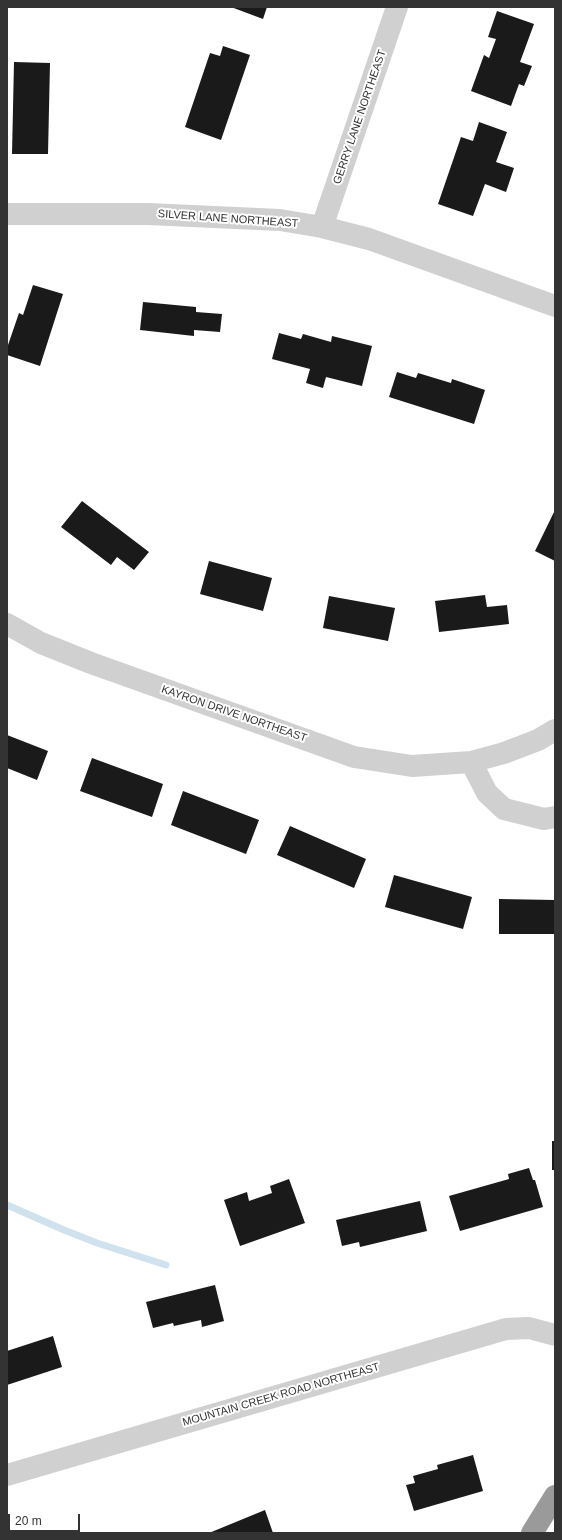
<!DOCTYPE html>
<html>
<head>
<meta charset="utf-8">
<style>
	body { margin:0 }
	#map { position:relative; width:562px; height:1540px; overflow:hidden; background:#fff; font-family:Helvetica,sans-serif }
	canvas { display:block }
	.frame { position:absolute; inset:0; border:8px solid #333; pointer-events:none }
	.scale { position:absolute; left:8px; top:1514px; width:72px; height:18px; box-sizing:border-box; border:2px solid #333; border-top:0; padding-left:5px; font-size:12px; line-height:14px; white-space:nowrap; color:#333; -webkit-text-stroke:3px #fff; paint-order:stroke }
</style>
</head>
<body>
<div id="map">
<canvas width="562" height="1540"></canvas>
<div class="frame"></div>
<div class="scale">20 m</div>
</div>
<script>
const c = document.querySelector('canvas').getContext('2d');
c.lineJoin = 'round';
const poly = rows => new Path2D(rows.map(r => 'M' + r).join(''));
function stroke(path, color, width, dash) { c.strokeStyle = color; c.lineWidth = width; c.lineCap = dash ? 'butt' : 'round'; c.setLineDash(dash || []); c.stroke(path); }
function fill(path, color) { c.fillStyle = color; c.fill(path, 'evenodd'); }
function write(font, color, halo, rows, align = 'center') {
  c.font = font + ' Helvetica,sans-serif'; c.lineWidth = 4; c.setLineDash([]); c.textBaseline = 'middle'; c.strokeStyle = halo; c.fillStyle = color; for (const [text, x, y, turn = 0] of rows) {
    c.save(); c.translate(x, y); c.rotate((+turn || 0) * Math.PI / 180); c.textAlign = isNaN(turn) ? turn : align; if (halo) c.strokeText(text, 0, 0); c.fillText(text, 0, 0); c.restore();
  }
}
const stream = poly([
	[7,1205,64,1230,97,1243,166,1265]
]);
const building = poly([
	[231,7,267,7,263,19],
	[497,11,534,24,520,62,532,66,524,86,519,84,511,106,471,91,484,55,489,58,496,39,488,37],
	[223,46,250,55,221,140,185,127,210,53,220,56],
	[14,62,50,63,48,154,12,154],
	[479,122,507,132,496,162,514,168,506,192,485,184,473,216,438,204,461,137,473,141],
	[33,285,63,294,40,366,7,355,7,348,19,313,23,315],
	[143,302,196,307,196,312,222,314,220,332,194,330,194,336,140,330],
	[279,333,301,339,303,334,331,342,332,336,372,346,362,386,326,377,323,388,306,383,310,369,272,359],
	[397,372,416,378,418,373,451,383,452,379,485,390,474,424,389,397],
	[82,501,149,552,134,570,117,557,111,565,61,527],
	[555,510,555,561,535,551],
	[209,561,272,578,263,611,200,594],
	[485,595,487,607,507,605,509,624,439,632,435,601],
	[329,596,395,608,388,641,323,628],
	[7,735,48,751,37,780,7,768],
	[92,758,163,784,152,817,80,791],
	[183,791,259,820,246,854,171,825],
	[290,826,366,859,354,888,277,855],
	[394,875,472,897,463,929,385,907],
	[499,899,555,900,555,934,499,934],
	[552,1141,555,1141,555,1170,552,1170],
	[529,1168,533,1180,535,1180,543,1207,460,1231,449,1196,509,1179,508,1174],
	[289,1179,305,1223,240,1246,224,1200,247,1192,249,1201,272,1193,270,1186],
	[420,1201,427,1231,360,1247,359,1242,342,1246,336,1220],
	[215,1285,224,1321,202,1327,201,1320,174,1326,173,1323,153,1328,146,1302],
	[53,1336,62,1367,7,1385,7,1351],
	[473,1455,483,1491,414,1511,406,1485,415,1483,413,1476,438,1469,437,1465],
	[265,1510,273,1533,209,1533]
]);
const minor = poly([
	[7,214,148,214,280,220,322,227,369,239,555,306],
	[322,227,397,7],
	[7,624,41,643,91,663,354,757,412,766,471,762,504,753,538,740,555,730],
	[471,762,487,793,504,809,544,819,555,817],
	[7,1475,506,1329,529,1328,555,1335]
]);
const motorway = poly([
	[532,1533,555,1496]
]);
const streetNames = [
	["GERRY LANE NORTHEAST",360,117,-71],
	["SILVER LANE NORTHEAST",228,219,4],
	["KAYRON DRIVE NORTHEAST",234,714,19],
	["MOUNTAIN CREEK ROAD NORTHEAST",281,1395,-16]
];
stroke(stream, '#cfe2ee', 7);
fill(building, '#1a1a1a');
stroke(minor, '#d0d0d0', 22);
stroke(motorway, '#9a9a9a', 22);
write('11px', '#333', '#fff', streetNames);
</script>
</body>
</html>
